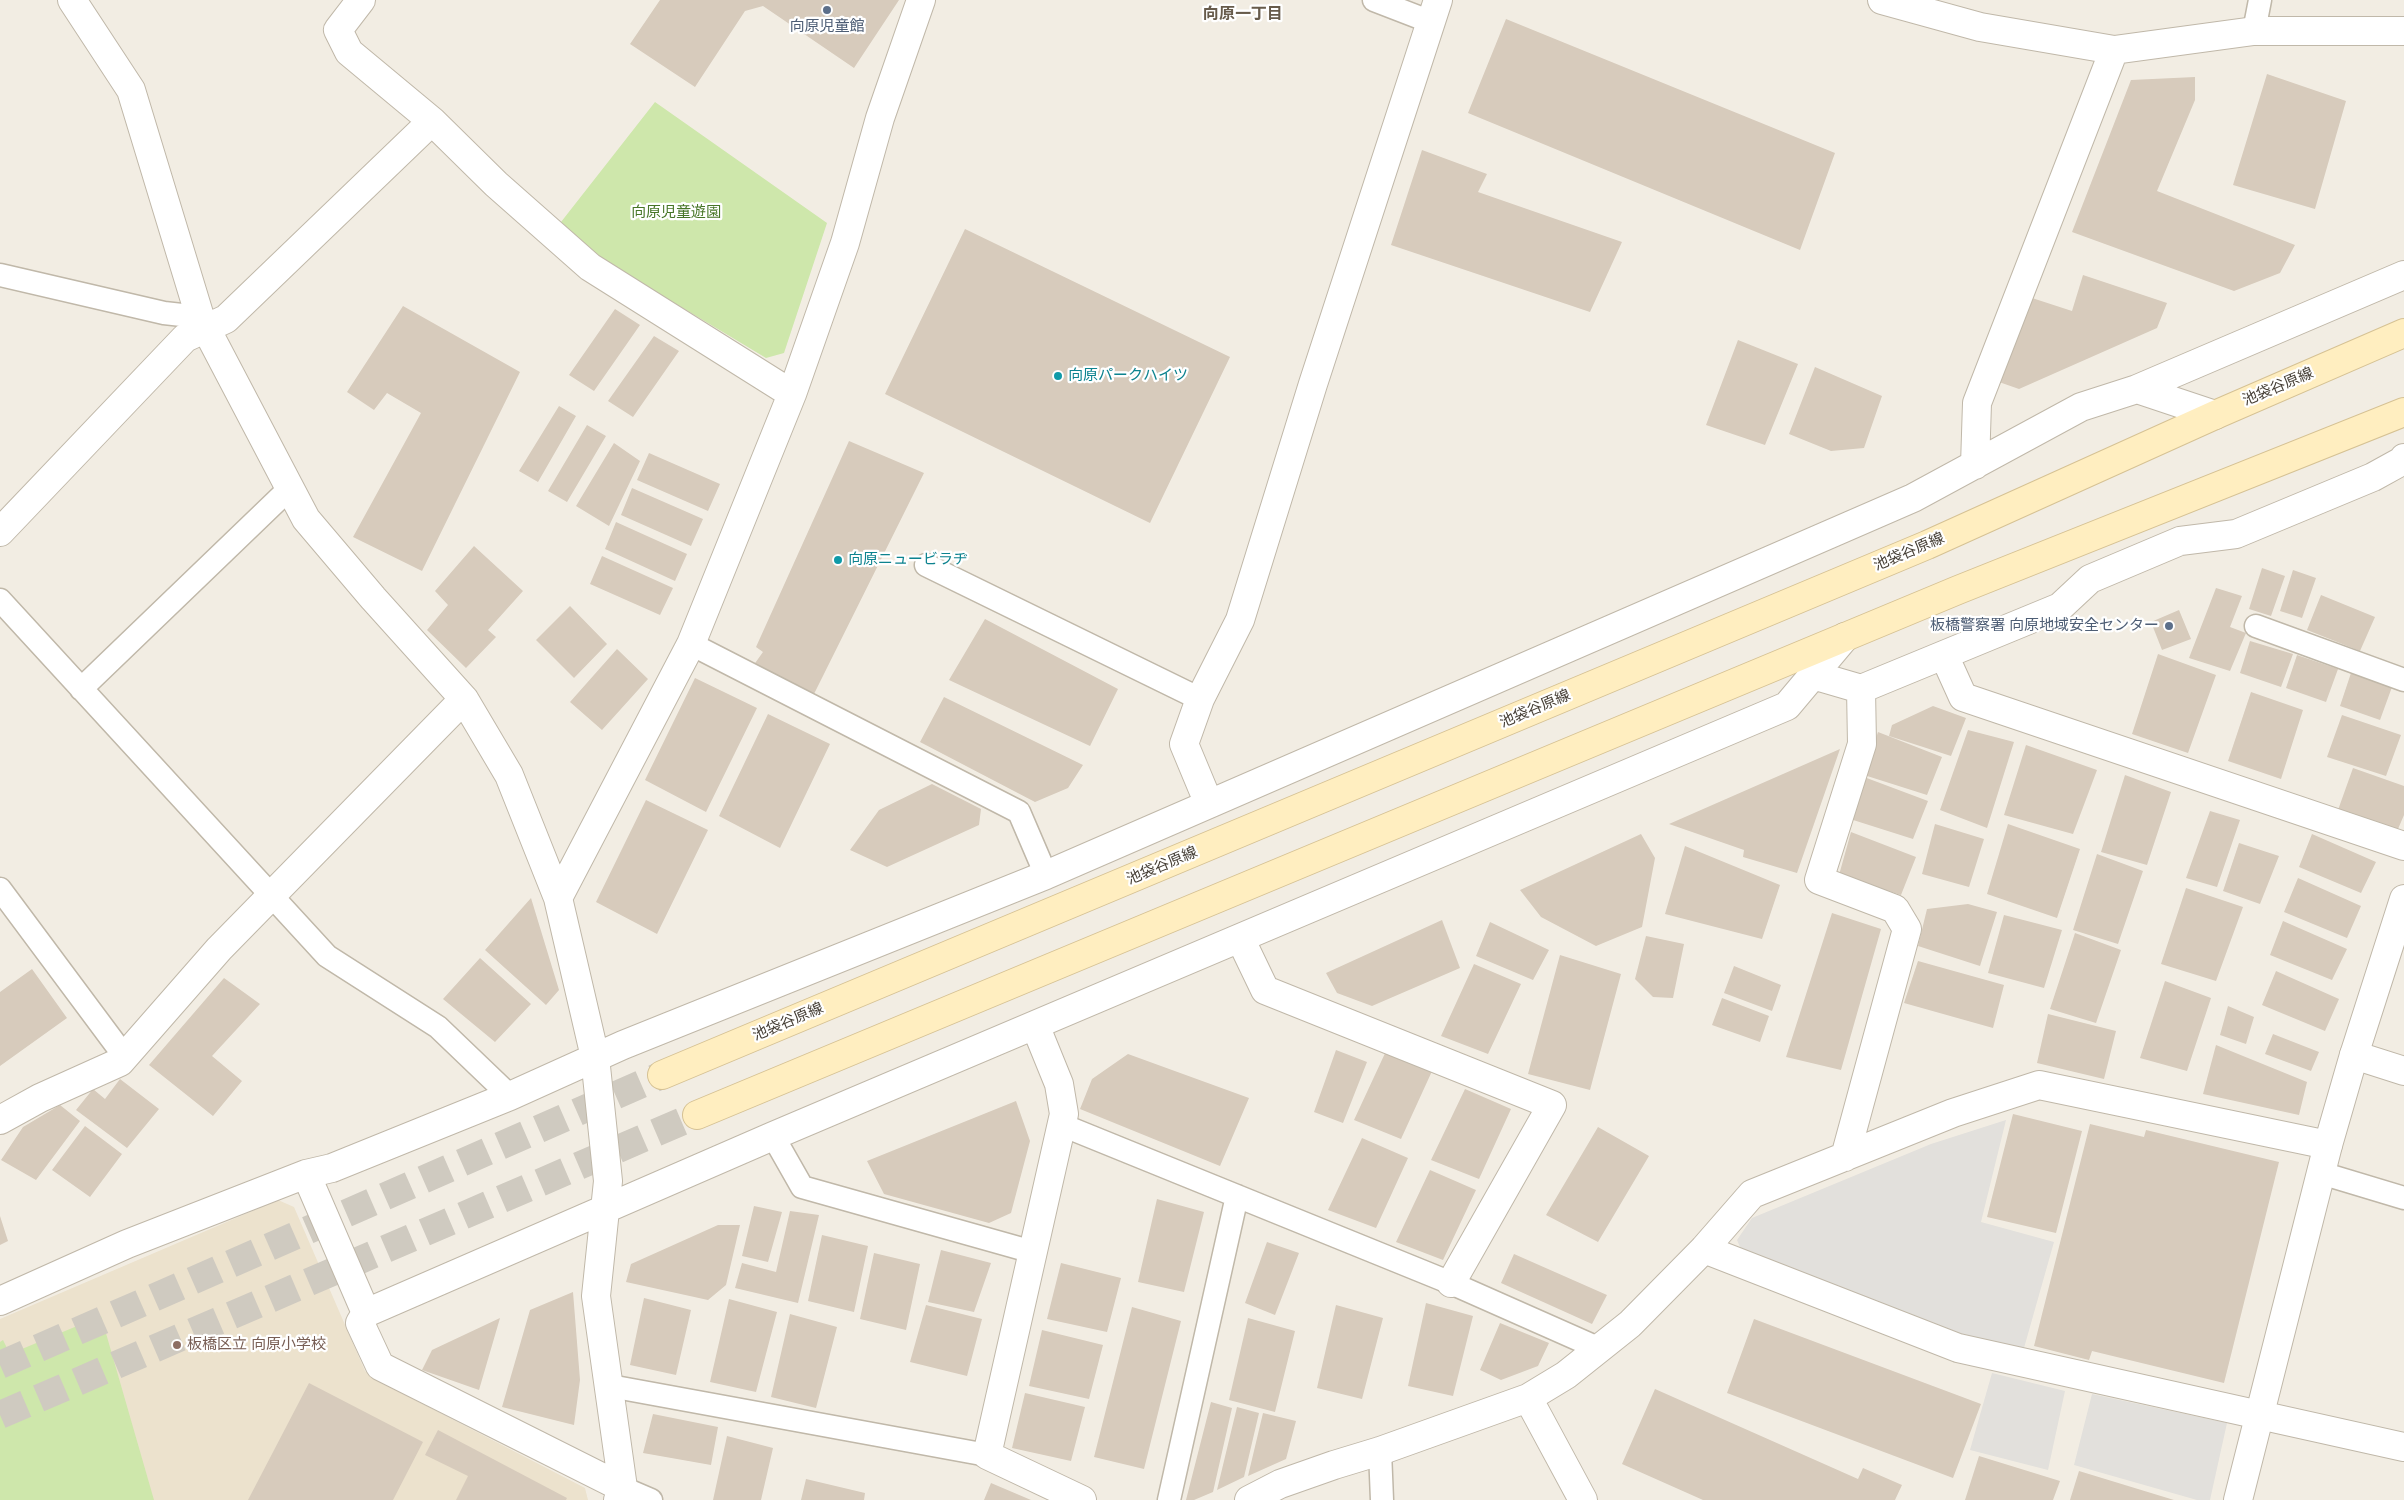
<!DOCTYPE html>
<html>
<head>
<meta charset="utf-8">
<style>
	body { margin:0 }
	canvas { display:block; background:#f2ede3 }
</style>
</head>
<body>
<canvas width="2404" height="1500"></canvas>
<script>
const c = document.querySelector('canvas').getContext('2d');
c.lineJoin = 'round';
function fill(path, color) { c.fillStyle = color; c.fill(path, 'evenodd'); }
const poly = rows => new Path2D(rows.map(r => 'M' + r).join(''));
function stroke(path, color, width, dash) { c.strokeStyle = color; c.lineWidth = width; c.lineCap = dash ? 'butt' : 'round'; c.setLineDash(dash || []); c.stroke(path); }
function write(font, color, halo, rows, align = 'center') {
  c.font = font + ' "PT Sans","Noto Sans JP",sans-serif'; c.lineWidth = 4.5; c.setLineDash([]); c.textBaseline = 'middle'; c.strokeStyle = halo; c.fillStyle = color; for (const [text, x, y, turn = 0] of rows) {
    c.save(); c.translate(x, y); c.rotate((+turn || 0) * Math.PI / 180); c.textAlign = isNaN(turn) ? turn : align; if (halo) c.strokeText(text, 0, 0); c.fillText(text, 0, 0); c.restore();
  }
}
const education = poly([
	[278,1200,294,1207,365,1371,413,1399,585,1488,588,1500,0,1500,0,1319]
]);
const green = poly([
	[655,102,827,223,784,353,766,358,598,257,561,222],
	[101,1316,154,1500,0,1500,0,1342,3,1340,10,1354]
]);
const parking = poly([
	[2006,1120,1981,1222,2054,1242,2024,1348,1957,1334,1743,1254,1737,1240,1752,1218,1931,1144],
	[1992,1373,2065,1391,2048,1470,1970,1450],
	[2092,1394,2227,1423,2210,1500,2197,1500,2074,1465]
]);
const building = poly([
	[660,0,899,0,854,68,763,6,745,11,695,87,630,44],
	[1506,19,1835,153,1800,250,1468,113],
	[2267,74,2346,101,2315,209,2233,185],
	[2195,77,2195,100,2157,191,2295,245,2280,273,2234,291,2072,232,2131,80],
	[1422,150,1487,174,1478,192,1622,242,1590,312,1391,245],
	[965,229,1230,357,1150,523,885,394],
	[2083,275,2167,303,2157,328,2019,389,1999,382,2029,297,2072,311],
	[403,306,520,372,422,571,353,537,421,413,387,393,374,410,347,392],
	[615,309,640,325,594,391,569,375],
	[654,336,679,351,633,417,608,401],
	[1738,340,1798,364,1765,445,1706,425],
	[1815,367,1882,396,1864,448,1831,451,1789,434],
	[559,406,576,416,538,482,519,471],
	[587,425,606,436,567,502,548,491],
	[849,441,924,473,809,704,748,673,763,652,756,647],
	[614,443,640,461,609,526,576,506],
	[649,453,720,484,708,511,637,480],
	[632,488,703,519,691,546,621,515],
	[616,522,687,554,675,581,605,549],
	[474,546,523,591,488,630,496,637,466,668,427,630,448,605,435,591],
	[602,556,673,588,660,615,590,584],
	[2262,568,2285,576,2271,616,2249,609],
	[2293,570,2316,578,2302,618,2280,611],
	[2216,588,2242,596,2230,627,2246,633,2230,671,2189,658],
	[2321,595,2375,617,2360,651,2307,630],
	[570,606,607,644,574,678,536,640],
	[2179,610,2191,639,2162,650,2151,622],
	[985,619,1118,689,1090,746,949,680],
	[2250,641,2293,654,2281,687,2240,673],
	[617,649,648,679,602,730,570,702],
	[2158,654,2216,675,2188,753,2132,734],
	[2297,655,2338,669,2326,702,2286,688],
	[2351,673,2392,687,2380,720,2340,706],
	[695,678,757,708,706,812,645,780],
	[2251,692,2303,710,2281,779,2228,761],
	[944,697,1083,765,1068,788,1035,802,920,742],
	[1933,706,1966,718,1951,756,1889,736,1892,725],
	[768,714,830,744,780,848,719,816],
	[2342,715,2401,735,2386,776,2327,757],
	[1968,730,2014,742,1987,828,1940,810],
	[1878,732,1942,757,1927,795,1864,775],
	[2026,745,2097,770,2073,834,2004,815],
	[1840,749,1797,873,1743,857,1744,850,1669,824],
	[2353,768,2404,786,2404,815,2398,829,2338,810],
	[2125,775,2171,792,2147,865,2101,852],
	[1864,777,1928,801,1913,839,1850,819],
	[932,784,981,809,979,825,887,867,850,850,879,810],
	[646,800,708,830,657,934,596,902],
	[2210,811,2240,820,2217,887,2186,878],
	[1935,824,1984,839,1969,887,1922,874],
	[2008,824,2080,849,2057,918,1987,894],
	[1851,832,1916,857,1901,895,1839,875],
	[1641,834,1655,858,1642,927,1596,946,1541,917,1520,890],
	[2312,834,2376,862,2361,893,2299,867],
	[2239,843,2279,856,2260,904,2223,891],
	[1685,846,1780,885,1762,939,1665,914],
	[2097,854,2143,871,2118,944,2073,930],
	[2298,878,2361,906,2347,938,2284,912],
	[2186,888,2243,907,2216,981,2161,964],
	[531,898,559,990,546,1005,485,950],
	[1968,904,1997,912,1980,966,1918,946,1927,909],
	[1832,913,1881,929,1841,1070,1786,1057],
	[2004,915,2062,930,2044,988,1988,973],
	[1442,920,1460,968,1372,1006,1337,993,1326,973],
	[2283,921,2347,949,2332,980,2270,955],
	[1490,922,1549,950,1533,980,1476,956],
	[2075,933,2121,950,2096,1023,2050,1009],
	[1646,936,1684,944,1673,998,1653,997,1635,979],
	[1560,955,1621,974,1590,1090,1528,1074],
	[480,958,531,1004,495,1042,443,999],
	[1918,961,2004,985,1993,1028,1904,1003],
	[1474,964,1521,984,1488,1054,1441,1036],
	[1734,966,1781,985,1772,1011,1724,993],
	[32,969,67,1018,0,1066,0,992],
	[2276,971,2339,999,2325,1031,2262,1005],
	[224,978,260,1004,212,1056,242,1081,213,1116,149,1065],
	[2165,981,2211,998,2187,1071,2140,1058],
	[1722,998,1769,1016,1760,1042,1712,1025],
	[2228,1006,2254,1017,2246,1044,2220,1035],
	[2048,1014,2116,1031,2104,1079,2037,1063],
	[2273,1034,2319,1052,2311,1071,2265,1054],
	[2216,1045,2307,1082,2299,1115,2203,1094],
	[1387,1049,1433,1069,1401,1139,1354,1120],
	[1336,1050,1367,1062,1343,1123,1314,1112],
	[1128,1054,1249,1098,1220,1166,1080,1109,1092,1079],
	[120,1079,159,1109,127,1148,76,1110,93,1089,105,1099],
	[1465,1089,1511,1109,1479,1179,1431,1160],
	[1016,1101,1030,1141,1011,1213,989,1223,884,1194,867,1161],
	[60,1105,80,1121,36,1180,1,1160,23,1127],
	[2013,1114,2082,1131,2056,1233,1987,1217],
	[2090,1124,2144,1137,2146,1130,2279,1162,2224,1383,2092,1351,2089,1360,2034,1346],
	[85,1126,122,1154,90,1197,52,1170],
	[1598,1127,1649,1156,1598,1242,1546,1215],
	[1362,1138,1408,1158,1376,1228,1328,1210],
	[1430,1170,1476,1190,1443,1260,1396,1242],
	[1157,1199,1204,1212,1184,1292,1138,1282],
	[754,1206,782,1212,768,1262,742,1256],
	[790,1211,819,1215,798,1303,735,1288,742,1263,776,1272],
	[0,1216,8,1241,0,1245],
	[718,1225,740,1225,726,1285,708,1300,626,1282,631,1264],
	[822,1235,868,1246,854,1312,808,1301],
	[1267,1242,1299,1253,1275,1315,1245,1303],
	[941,1250,991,1263,974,1312,928,1302],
	[874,1253,920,1264,906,1330,860,1319],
	[1514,1254,1607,1295,1592,1324,1501,1283],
	[1061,1263,1121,1278,1107,1332,1047,1319],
	[573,1292,580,1380,574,1425,502,1407,530,1310],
	[644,1298,691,1310,676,1375,630,1365],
	[729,1299,777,1312,756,1392,710,1382],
	[1426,1303,1473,1316,1453,1396,1408,1386],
	[926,1305,982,1319,967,1376,910,1362],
	[1336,1305,1383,1318,1362,1399,1317,1388],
	[1132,1307,1181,1321,1144,1469,1094,1457],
	[790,1314,837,1327,816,1408,771,1397],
	[500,1318,479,1390,422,1370,432,1350],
	[1248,1318,1295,1331,1275,1412,1229,1400],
	[1754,1319,1981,1404,1953,1478,1727,1393],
	[1500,1323,1549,1343,1538,1366,1501,1380,1480,1370],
	[1042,1330,1103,1345,1089,1399,1029,1386],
	[309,1383,423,1442,393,1500,248,1500],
	[1655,1389,1858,1479,1863,1468,1902,1485,1895,1500,1703,1500,1622,1464],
	[1025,1393,1085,1407,1071,1461,1012,1448],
	[1211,1402,1232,1408,1213,1492,1194,1500,1186,1500],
	[1237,1407,1259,1413,1244,1477,1217,1490],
	[1263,1413,1296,1421,1286,1459,1248,1476],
	[653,1414,718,1427,711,1465,643,1453],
	[438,1430,567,1498,566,1500,456,1500,468,1476,425,1455],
	[727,1436,773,1448,761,1500,713,1500],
	[1979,1456,2060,1481,2053,1500,1965,1500],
	[2079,1471,2174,1500,2070,1500],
	[806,1479,865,1493,864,1500,801,1500],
	[991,1483,1031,1500,984,1500]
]);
const secondaryTunnel = poly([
	[0,1365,662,1075],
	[0,1415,697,1115]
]);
const service = poly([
	[1374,0,1431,22],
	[2254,31,2260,0],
	[0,275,164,313,200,317],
	[926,565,1200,699],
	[0,600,327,956,438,1027,510,1096],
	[2256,626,2404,680],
	[691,644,1019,812,1046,875],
	[81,689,290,488],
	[0,889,125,1057],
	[1062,1125,1451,1283,1600,1349],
	[773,1136,802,1187,1033,1252],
	[2321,1173,2404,1198],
	[610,1386,987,1455],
	[1380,1451,1382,1500],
	[623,1488,651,1500],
	[1169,1500,1237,1196]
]);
const minor = poly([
	[72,0,131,90,200,317,306,519,373,598,464,699,509,775,558,898],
	[1882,0,1980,27,2114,50,2254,31,2404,31],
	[432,121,496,184,590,267,792,394],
	[2137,389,2404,275],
	[1975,465,1977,403,2114,50],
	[0,532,185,338,226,319,432,121,349,52,338,30,361,0],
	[1944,655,1963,697,2404,846],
	[1813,675,1861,689,2060,607,2090,579,2180,541,2236,534,2373,477,2402,461,2404,458],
	[1209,804,1184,744,1200,699,1240,620,1313,384,1438,0],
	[1240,938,1265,990,1552,1105,1451,1283],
	[1035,1025,1059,1084,1064,1114,987,1455,1082,1500],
	[2354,1055,2404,1071],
	[0,1120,40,1098,120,1062,219,949,464,699],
	[1845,1157,1907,929,1895,909,1819,880,1862,744,1861,689],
	[306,1174,366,1313,360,1323,380,1366,623,1488],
	[1704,1249,1958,1348,2404,1447],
	[0,1301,127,1244,306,1174,332,1168,510,1096,623,1045,1046,875,1913,498,2081,407,2137,389,2215,415],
	[366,1313,773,1136,1787,706,1845,637],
	[1528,1398,1583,1500],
	[618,1500,623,1488,596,1296,608,1181,595,1057,558,898,691,644,792,394,845,243,880,118,921,0],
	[1249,1500,1280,1484,1334,1465,1380,1451,1528,1398,1566,1375,1630,1324,1704,1249,1752,1194,1953,1113,2039,1085,2328,1145]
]);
const tertiary = poly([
	[2238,1500,2328,1145,2354,1055,2404,899]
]);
const secondary = poly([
	[662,1075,1927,545,2215,415,2404,333],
	[697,1115,1958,590,2404,412]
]);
const markers = [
	[827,10,5,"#5c6f8a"],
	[1058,376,5,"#0f9aa8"],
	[838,560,5,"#0f9aa8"],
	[2169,626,5,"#5c6f8a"],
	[177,1345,5,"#8d6e63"]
];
const serviceNames = [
	["向原児童館",827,27],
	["板橋警察署 向原地域安全センター",2159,626,"right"]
];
const parkNames = [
	["向原児童遊園",676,213]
];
const cultureNames = [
	["向原パークハイツ",1068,376],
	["向原ニュービラヂ",848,560]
];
const streetNames = [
	["池袋谷原線",2278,387,-23],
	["池袋谷原線",1909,552,-23],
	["池袋谷原線",1535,709,-23],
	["池袋谷原線",1162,866,-23],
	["池袋谷原線",788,1022,-23]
];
const educationNames = [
	["板橋区立 向原小学校",187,1345]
];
const neighbourhoodNames = [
	["向原一丁目",1243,14]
];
fill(education, '#ece2cd');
fill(green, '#cee7ab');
fill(parking, '#e2e0dc');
fill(building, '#d7cbbc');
stroke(secondaryTunnel, '#cfcac0', 28, [28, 14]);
stroke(service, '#c0b8a9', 25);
stroke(minor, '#c0b8a9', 30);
stroke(tertiary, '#c0b8a9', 30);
stroke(secondary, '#d6c294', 30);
stroke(service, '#fff', 22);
stroke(minor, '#fff', 28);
stroke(tertiary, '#fff', 28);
stroke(secondary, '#ffeec0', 28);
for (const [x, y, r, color] of markers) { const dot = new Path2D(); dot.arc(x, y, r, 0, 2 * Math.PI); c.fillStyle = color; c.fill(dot); stroke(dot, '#fff', 2); }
write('15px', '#4e5e75', '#fff', serviceNames);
write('15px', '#477627', '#fff', parkNames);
write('15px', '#0d838f', '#fff', cultureNames, 'left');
write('15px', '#443d34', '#fff', streetNames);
write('15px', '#785e54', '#fff', educationNames, 'left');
write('bold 16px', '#675b4b', '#fff', neighbourhoodNames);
</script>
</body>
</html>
